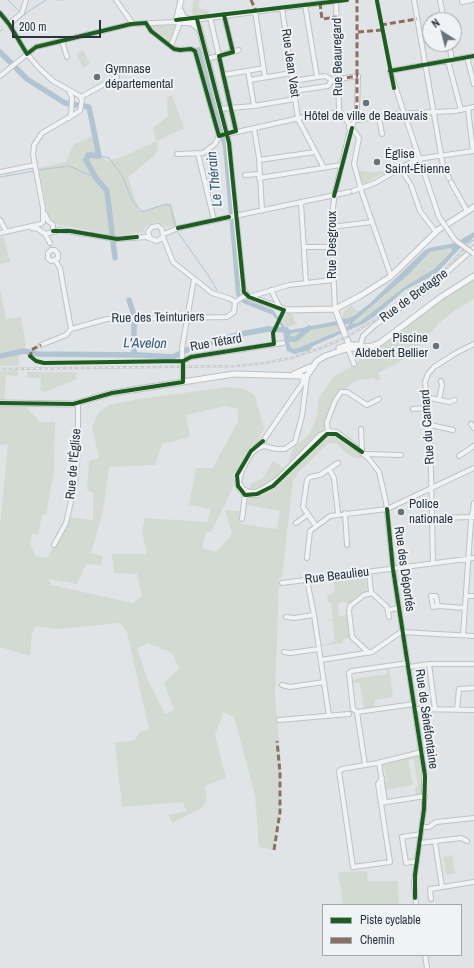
<!DOCTYPE html>
<html>
<head>
<meta charset="utf-8">
<style>
	body { margin:0 }
	#map { position:relative; width:474px; height:968px; overflow:hidden; background:#e1e4e6; font-family:"Archivo Narrow",sans-serif }
	canvas { display:block }
	.legend { position:absolute; left:322px; top:904px; width:140px; height:52px; box-sizing:border-box; background:#eff3f6; border:1px solid #a0a7ad; margin:0; padding:5px 7px; list-style:none; font-size:12px; color:#29343f }
	.legend li { display:flex; align-items:center; gap:8px; height:20px }
	.legend b { width:20px; border:1px solid #a0a7ad }
	.north { position:absolute; left:422px; top:12px; width:40px; height:40px; box-sizing:border-box; background:#eff3f6; border:1px solid #a0a7ad; border-radius:50%; rotate:324deg; font-size:11px; font-weight:700; line-height:16px; text-align:center; color:#29343f }
	.north::after { content:''; display:block; margin:auto; width:14px; height:18px; background:#697279; clip-path:polygon(50% 0,100% 100%,50% 72%,0 100%) }
	.scale { position:absolute; left:12px; top:20px; width:89px; height:18px; box-sizing:border-box; border:2px solid #29343f; border-top:0; padding-left:5px; font-size:12px; line-height:14px; white-space:nowrap; color:#29343f; -webkit-text-stroke:3px #eff3f6; paint-order:stroke }
</style>
</head>
<body>
<div id="map">
<canvas width="474" height="968"></canvas>
<ul class="legend">
<li><b style="height:5px;background:#1b5e20"></b>Piste cyclable</li>
<li><b style="height:5px;background:#8d6e63"></b>Chemin</li>
</ul>
<div class="north">N</div>
<div class="scale">200 m</div>
</div>
<script>
const c = document.querySelector('canvas').getContext('2d');
c.lineJoin = 'round';
function fill(path, color) { c.fillStyle = color; c.fill(path, 'evenodd'); }
const poly = rows => new Path2D(rows.map(r => 'M' + r).join(''));
function stroke(path, color, width, dash) { c.strokeStyle = color; c.lineWidth = width; c.lineCap = dash ? 'butt' : 'round'; c.setLineDash(dash || []); c.stroke(path); }
function write(font, color, halo, rows, align = 'center') {
  c.font = font + ' "Archivo Narrow",sans-serif'; c.lineWidth = 4; c.setLineDash([]); c.textBaseline = 'middle'; c.strokeStyle = halo; c.fillStyle = color; for (const [text, x, y, turn = 0] of rows) {
    c.save(); c.translate(x, y); c.rotate((+turn || 0) * Math.PI / 180); c.textAlign = isNaN(turn) ? turn : align; if (halo) c.strokeText(text, 0, 0); c.fillText(text, 0, 0); c.restore();
  }
}
const green = poly([
	[193,0,202,0,198,4,199,8,209,11,209,15,193,16,192,14],
	[164,25,176,26,177,27,173,32,171,43,165,40,167,38,151,28,152,26],
	[83,50,90,64,83,68,76,54],
	[172,95,184,128,157,141,158,150,155,155,128,177,139,211,171,203,177,225,167,227,160,223,154,222,145,227,143,232,116,236,56,224,48,215,39,168,66,162,73,145,94,135,99,154,107,161,122,157,156,141,153,128,168,116,167,97],
	[356,170,370,172,389,171,361,185],
	[4,237,10,262,0,264,0,238],
	[451,248,452,251,434,269,403,288,358,323,352,322,419,264,430,252],
	[474,280,474,299,454,311,438,324,412,355,378,373,381,378,377,381,373,378,358,380,336,394,324,429,328,437,334,436,364,457,358,459,347,454,336,443,330,443,323,448,299,472,293,481,282,577,279,579,275,697,281,760,280,810,274,850,259,847,255,795,234,717,224,712,215,735,226,778,205,786,207,800,202,808,172,823,169,815,186,811,183,802,122,807,115,743,135,740,139,733,149,729,127,632,120,623,56,629,36,626,32,633,30,656,0,647,0,526,8,444,0,445,0,371,18,370,18,376,6,375,4,406,26,407,40,422,55,422,54,471,46,515,42,515,38,535,32,533,30,543,36,556,47,558,67,526,70,517,93,520,93,493,87,490,89,461,99,458,92,427,98,413,109,405,139,399,227,387,245,389,255,395,264,428,258,441,235,473,233,487,211,532,206,532,202,548,216,552,232,534,225,510,240,511,241,524,277,529,280,511,247,505,249,488,251,484,263,478,273,461,284,468,287,465,294,447,309,435,316,419,319,398,333,377,356,364,366,351,378,349,441,300],
	[226,406,238,409,238,421,213,468,196,468,189,505,211,509,207,522,145,518,142,532,147,554,112,554,114,573,137,574,142,596,133,603,51,585,49,579,77,584,86,564,101,565,103,556,91,553,103,511,109,467,155,465,162,444,190,437,186,415],
	[148,643,172,653,179,668,164,683,174,710,165,714,147,678,137,648],
	[0,289,6,319,21,317,26,345,19,356,19,366,0,366],
	[352,305,358,312,346,319,342,318,344,311],
	[286,314,293,314,295,322,297,324,287,328,281,319,282,315],
	[344,323,350,323,346,328,298,348,294,349,290,346,288,337,292,333],
	[27,372,76,372,77,379,44,392,40,390,41,379,27,377],
	[365,576,367,592,350,604,342,602,338,605,339,617,348,614,350,638,343,639,343,643,321,646,335,641,332,621,325,621,333,619,331,603,328,602,327,595,332,594,335,590,333,580],
	[386,668,389,668,393,697,375,700,375,707,364,709,360,683,354,683,354,679,387,674],
	[419,753,422,794,416,796,415,787,418,786,414,759,408,760,413,785,385,790,383,782,387,781,384,767,381,767,382,763,385,765,405,759,405,757],
	[452,855,455,873,446,875,443,857],
	[367,871,368,881,398,881,399,905,343,905,338,872]
]);
const water = poly([
	[200,47,227,148,240,293,244,299,273,310,286,328,291,330,342,320,342,318,346,319,353,316,368,305,425,250,429,248,455,243,474,232,474,241,464,244,436,274,405,290,374,317,363,324,313,346,310,350,294,354,287,351,282,327,273,315,243,303,239,300,236,294,223,147,196,48],
	[451,248,452,251,434,269,403,288,358,323,352,323,409,274,430,252],
	[344,324,350,324,346,328,298,348,293,349,290,346,288,337,292,333]
]);
const stream = poly([
	[8,0,20,12],
	[57,0,63,0],
	[12,25,30,10,46,0],
	[0,31,2,30],
	[99,156,109,158,122,175,132,200,142,212,166,204,170,205,176,228],
	[38,170,69,166,96,178],
	[0,177,35,171],
	[177,231,208,275,217,290]
]);
const river = poly([
	[0,52,11,63],
	[15,67,27,79,65,103,89,107,99,156,88,155,86,160,96,178,107,191,115,258],
	[129,300,134,315],
	[134,324,134,355],
	[287,339,296,339,309,328],
	[0,356,24,351,37,354,139,355,173,357,193,347,241,334,268,329,286,330]
]);
const minor = poly([
	[116,0,133,24],
	[336,0,339,110,349,124,349,128],
	[414,0,443,166,449,178],
	[440,0,444,20],
	[462,0,462,2,472,0],
	[305,5,317,77],
	[282,8,298,119,324,168],
	[255,11,265,77],
	[0,13,9,24,27,54,39,68,53,81,80,96,82,100,80,111,42,133,34,145,33,155,43,208,43,222],
	[224,15,233,52],
	[210,17,236,131],
	[194,20,336,1],
	[146,23,151,31,174,49,180,50,191,49,195,51,219,136,215,144,203,153,177,154],
	[9,24,22,13,26,0],
	[62,41,67,57],
	[449,44,452,60],
	[171,46,180,22],
	[467,57,474,84],
	[207,59,239,50],
	[448,61,461,110],
	[248,71,254,106],
	[223,75,264,68],
	[0,76,36,47,131,24,176,22],
	[250,80,291,73],
	[292,81,325,76,332,80,358,76,357,109,352,128,359,138,354,164,362,193,391,276],
	[69,90,72,98,71,114,69,118],
	[294,91,328,86,332,80],
	[81,97,117,77],
	[219,109,254,106,295,99],
	[468,109,473,151],
	[379,117,382,134],
	[346,118,358,120,394,114,455,111,474,107],
	[254,128,259,158,262,211],
	[219,136,304,117,340,112],
	[198,154,214,220],
	[259,160,315,152],
	[400,168,409,182],
	[0,172,35,165],
	[245,175,259,174],
	[259,178,341,165],
	[451,182,467,211],
	[411,185,420,211,436,232],
	[353,191,375,183,417,159,474,151],
	[301,203,306,283],
	[45,214,48,221,53,225,53,231],
	[439,217,390,71,474,56],
	[0,220,6,231],
	[331,227,372,222],
	[32,228,38,229,45,234,50,243],
	[0,233,41,224],
	[45,234,60,230,117,239,146,237,157,241,163,237,162,229,158,226,152,227,148,232,150,238],
	[164,234,178,228,349,192],
	[163,237,173,262,212,293,231,299,235,302],
	[304,247,331,247],
	[51,250,48,253,48,258,51,261,55,260],
	[51,250,55,250,58,254,58,258,55,260],
	[271,290,280,308],
	[249,297,289,285,333,280],
	[235,302,246,295],
	[335,309,331,223,335,192,351,126],
	[71,329,107,319,227,317,234,312,235,302],
	[41,345,66,335,71,329,60,268,55,260],
	[360,347,363,336,375,325,427,290,474,248],
	[348,349,354,364],
	[183,361,191,357,283,343],
	[307,377,302,416,295,442,285,449,276,449,264,446,257,449,251,454,242,470,239,482,243,489,249,492,256,492,266,487,278,479,320,435,329,431,337,432,351,443,369,459,379,472,386,502,393,569,424,770,424,809,414,882,416,905],
	[183,382,182,348,194,279],
	[426,397,449,402,455,400],
	[439,400,442,385,441,381],
	[413,409,427,408],
	[471,424,474,428],
	[430,425,453,430],
	[361,429,362,452],
	[328,433,327,422,335,401,341,392,347,392,367,405,379,399],
	[257,446,263,441,302,384,303,378],
	[365,454,401,455],
	[459,456,474,446],
	[329,469,334,478,338,514],
	[237,482,239,489,244,494,257,495],
	[345,513,347,545],
	[432,518,474,517],
	[242,519,245,495],
	[296,523,307,515],
	[316,526,303,507,307,480,310,477,320,475,338,463],
	[54,545,66,523,75,484,78,450,78,403],
	[307,558,310,531,330,516,387,509,474,468],
	[433,563,430,425,425,382,428,374,434,367,456,353,474,344],
	[369,572,371,593],
	[307,580,314,615,329,716],
	[282,583,474,558],
	[466,596,474,596],
	[438,606,433,607,431,596,436,596,438,606,465,608],
	[388,610,399,608],
	[286,617,294,618,314,615],
	[463,635,471,521,474,503],
	[284,652,290,653,319,649],
	[369,653,352,637,349,611,350,606,364,595,372,593,387,607,389,617],
	[321,660,372,652,401,632,474,636],
	[429,664,435,709],
	[409,667,429,664,474,664],
	[282,685,290,687,324,682],
	[415,709,474,710],
	[457,710,459,689,474,688],
	[357,712,414,704],
	[279,720,349,714],
	[379,763,385,802],
	[365,765,357,712,353,709,349,673,352,671,408,663],
	[382,778,378,784,390,862,353,867,339,771,342,769,377,763,422,752],
	[381,803,425,796],
	[422,827,429,827,436,822,474,818],
	[435,842,442,887],
	[420,843,461,838,467,841],
	[417,861,406,863,402,837,421,834],
	[431,899,430,889,474,882],
	[425,955,427,968]
]);
const major = poly([
	[181,0,176,22,192,23,198,28],
	[181,11,183,17,188,19],
	[176,20,197,19,228,140,243,288,247,296,287,310,335,309,360,296,390,277,438,230,474,207],
	[335,309,350,347],
	[339,348,349,345,361,345],
	[294,374,310,367],
	[301,376,306,377,317,361,325,356,346,349,372,346,380,343,441,297,474,276],
	[0,403,73,404,112,393,234,374,301,376]
]);
const rail = poly([
	[0,369,237,366,265,363,291,358,321,348,347,337,408,299,443,272,474,238]
]);
const minorBridge = poly([
	[439,217,455,240,474,254]
]);
const quiet = poly([
	[251,0,256,11],
	[320,3,322,19,337,17],
	[381,25,417,19],
	[358,32,382,30],
	[338,79,358,76],
	[354,120,357,105,357,0],
	[31,358,31,350,41,345],
	[274,850,280,812,280,773,277,741]
]);
const cycleway = poly([
	[377,1,394,88],
	[0,13,9,24,27,54,36,47,131,24,146,23,151,31,174,49,180,50,191,49,195,51,219,136,236,131,219,56,233,52,224,15],
	[176,20,347,0],
	[390,71,474,56],
	[334,196,352,128],
	[178,228,229,217],
	[53,231,70,231,117,239,137,237],
	[30,356,36,361,44,363,183,361],
	[183,361,191,357,274,344,273,333,284,310,249,297,244,292,229,143,197,19],
	[0,403,73,404,112,393,183,382,183,361],
	[263,441,251,451,237,475,238,486,245,495,257,494,273,486,327,434,336,434,362,452],
	[387,509,393,569,425,776,424,809,415,875,415,898]
]);
const markers = [
	[97,77,4,"#697279"],
	[366,103,4,"#697279"],
	[377,162,4,"#697279"],
	[436,346,4,"#697279"],
	[401,512,4,"#697279"]
];
const streetNames = [
	["Rue Beauregard",338,57,-91],
	["Rue Jean Vast",290,63,82],
	["Rue Desgroux",333,245,-90],
	["Rue de Bretagne",414,296,-36],
	["Rue des Teinturiers",158,318,-1],
	["Rue Tétard",216,343,-10],
	["Rue du Camard",428,427,-94],
	["Rue de l'Église",74,464,-85],
	["Rue des Déportés",404,569,82],
	["Rue Beaulieu",337,576,-7],
	["Rue de Sénéfontaine",426,719,82]
];
const poiNames = [
	["Gymnase",105,70],
	["départemental",105,85],
	["Hôtel de ville de Beauvais",366,117,"center"],
	["Église",385,155],
	["Saint-Étienne",385,170],
	["Piscine",428,339,"right"],
	["Aldebert Bellier",428,354,"right"],
	["Police",409,505],
	["nationale",409,520]
];
const waterNames = [
	["Le Thérain",215,179,-96],
	["L'Avelon",145,344,1]
];
fill(green, '#d3dad2');
fill(water, '#b0c4d1');
stroke(stream, '#b0c4d1', 1);
stroke(river, '#b0c4d1', 5.5);
stroke(minor, '#bfc2c4', 6);
stroke(major, '#bec1c4', 7);
stroke(minor, '#f1f2f3', 4);
stroke(major, '#f5f5f6', 5);
stroke(rail, '#caccce', 2.5);
stroke(rail, '#eff3f6', 1, [3]);
stroke(minorBridge, '#bfc2c4', 6, []);
stroke(minorBridge, '#f1f2f3', 4);
stroke(quiet, '#8d6e63', 3, [6, 3]);
stroke(cycleway, '#1b5e20', 4);
for (const [x, y, r, color] of markers) { const dot = new Path2D(); dot.arc(x, y, r, 0, 2 * Math.PI); c.fillStyle = color; c.fill(dot); stroke(dot, '#eff3f6', 1.5); }
write('13px', '#29343f', '#eff3f6', streetNames);
write('13px', '#29343f', '#eff3f6', poiNames, 'left');
write('italic 14px', '#345772', '#eff3f6', waterNames);
</script>
</body>
</html>
